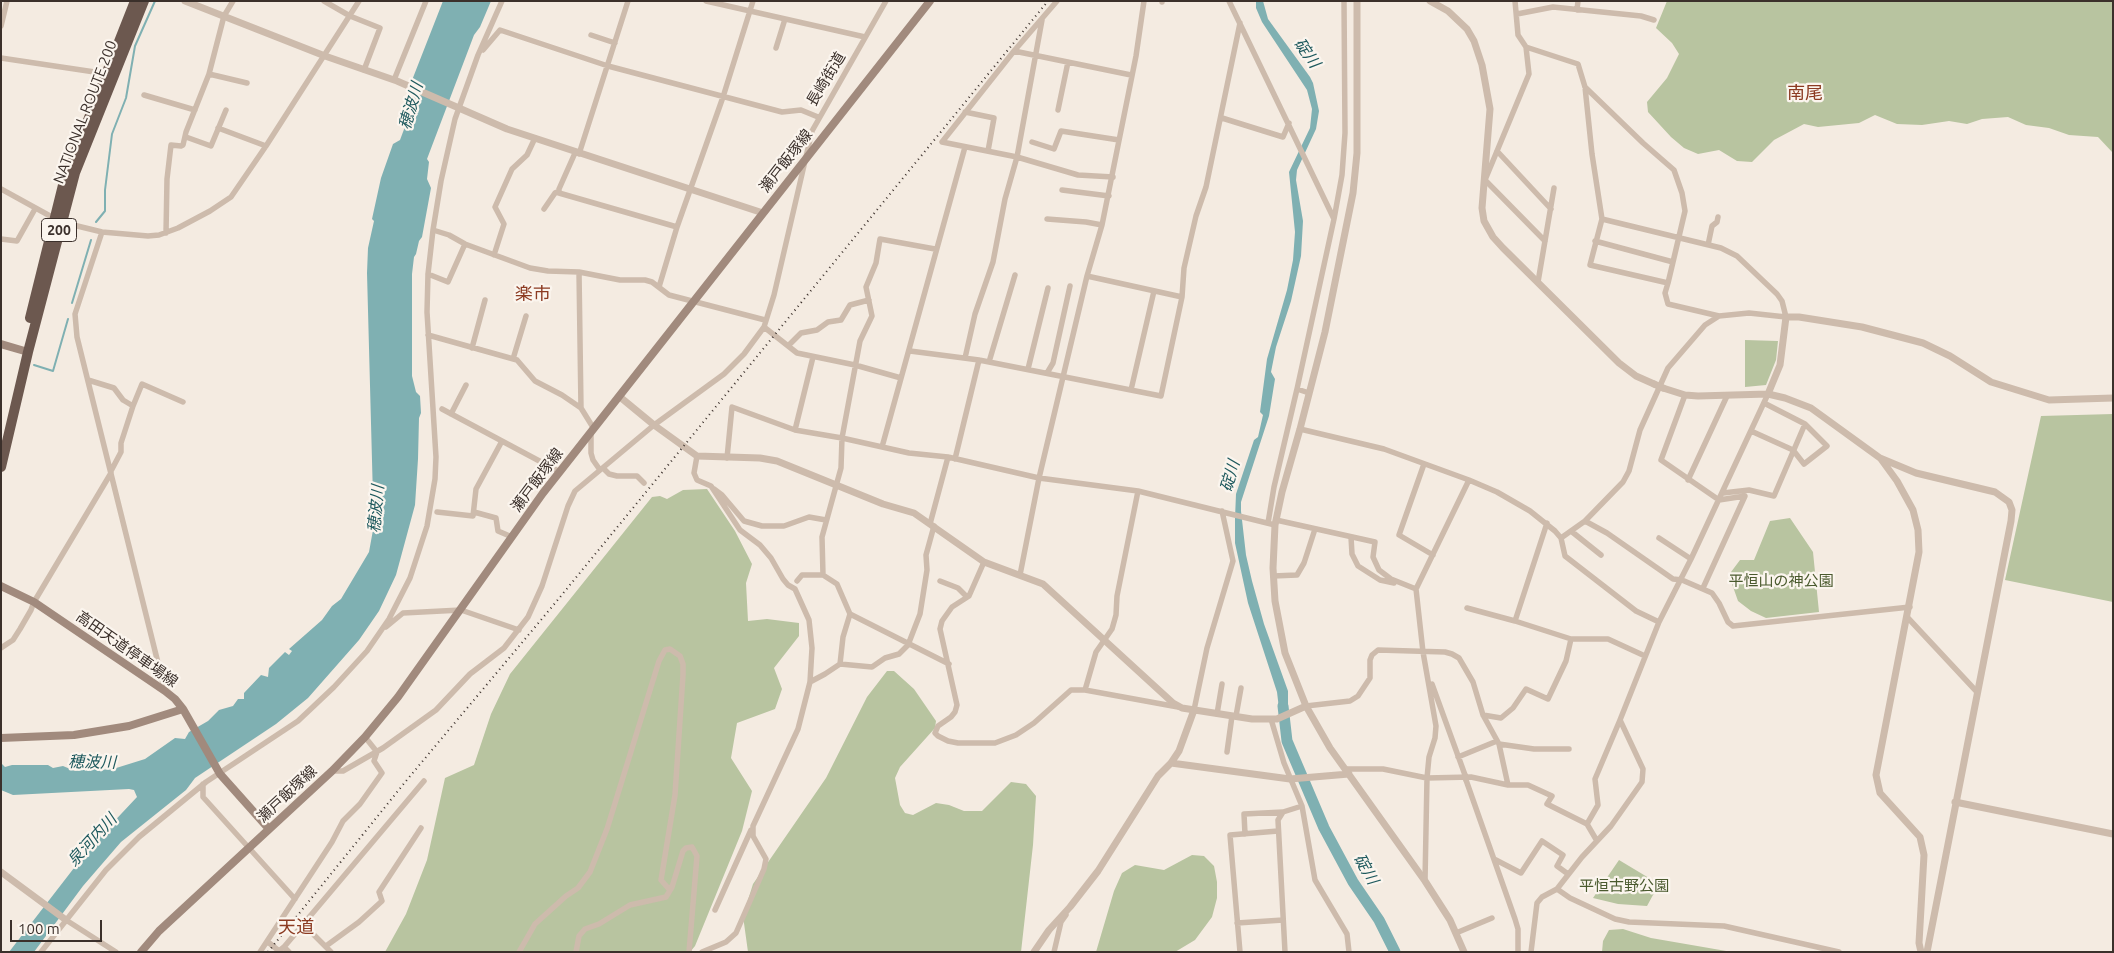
<!DOCTYPE html>
<html>
<head>
<meta charset="utf-8">
<style>
	body { margin:0 }
	#map { position:relative; width:2114px; height:953px; overflow:hidden; background:#f4ebe1; font-family:Ubuntu,sans-serif }
	canvas { display:block }
	.frame { position:absolute; inset:0; border:2px solid #3b302b; pointer-events:none }
	.scale { position:absolute; left:10px; top:920px; width:92px; height:22px; box-sizing:border-box; border:2px solid #3b302b; border-top:0; padding-left:6px; font-size:15px; line-height:18px; white-space:nowrap; color:#3b302b; -webkit-text-stroke:4px #fbf5ee; paint-order:stroke }
</style>
</head>
<body>
<div id="map">
<canvas width="2114" height="953"></canvas>
<div class="frame"></div>
<div class="scale">100 m</div>
</div>
<script>
const c = document.querySelector('canvas').getContext('2d');
c.lineJoin = 'round';
function fill(path, color) { c.fillStyle = color; c.fill(path, 'evenodd'); }
const poly = rows => new Path2D(rows.map(r => 'M' + r).join(''));
function stroke(path, color, width, dash) { c.strokeStyle = color; c.lineWidth = width; c.lineCap = dash ? 'butt' : 'round'; c.setLineDash(dash || []); c.stroke(path); }
function write(font, color, halo, rows, align = 'center') {
  c.font = font + ' Ubuntu,"Noto Sans JP",sans-serif'; c.lineWidth = 4.5; c.setLineDash([]); c.textBaseline = 'middle'; c.strokeStyle = halo; c.fillStyle = color; for (const [text, x, y, turn = 0] of rows) {
    c.save(); c.translate(x, y); c.rotate((+turn || 0) * Math.PI / 180); c.textAlign = isNaN(turn) ? turn : align; if (halo) c.strokeText(text, 0, 0); c.fillText(text, 0, 0); c.restore();
  }
}
const green = poly([
	[1667,1,2113,1,2113,153,2098,137,2069,135,2049,128,2026,125,2008,117,1982,119,1967,124,1949,121,1922,125,1897,124,1875,115,1859,123,1818,127,1804,124,1774,140,1752,162,1737,161,1719,150,1698,154,1684,148,1671,137,1648,112,1647,102,1667,78,1679,54,1672,43,1656,28],
	[1745,340,1778,341,1776,360,1766,385,1745,387],
	[2113,414,2113,602,2005,580,2041,416],
	[707,489,735,531,752,564,746,583,748,621,767,619,799,623,799,636,774,668,782,689,775,709,737,723,731,758,752,791,742,831,695,946,690,952,385,952,406,914,427,860,445,778,474,765,491,714,510,674,652,497,660,496,667,499,683,490],
	[1790,518,1813,552,1819,612,1766,618,1751,611,1738,601,1732,584,1731,572,1740,560,1754,560,1770,521],
	[887,671,894,671,914,689,936,721,935,728,900,767,895,778,900,805,905,813,913,815,936,803,949,805,964,811,982,811,1011,782,1026,784,1036,796,1033,845,1021,952,748,952,743,916,753,884,826,778,867,697],
	[1192,855,1204,856,1214,866,1217,882,1217,898,1212,917,1195,940,1175,952,1096,952,1114,891,1122,873,1135,865,1164,870],
	[1619,860,1659,884,1647,906,1618,904,1593,898],
	[1623,929,1651,938,1732,952,1602,952,1603,941,1609,930]
]);
const water = poly([
	[443,1,491,1,480,27,474,35,427,159,429,162,427,179,431,188,422,237,419,241,416,254,414,257,412,274,412,376,416,392,420,396,421,413,419,418,418,459,415,505,396,575,379,611,359,640,308,698,276,724,195,778,186,790,121,842,83,886,34,952,9,952,91,846,137,797,134,790,129,789,13,795,1,790,1,763,5,767,12,765,48,765,53,768,63,766,75,771,87,769,89,767,98,770,113,769,145,759,175,738,185,739,189,732,208,721,219,710,233,706,238,699,244,699,244,693,261,675,268,677,269,668,285,652,289,655,292,651,289,649,322,620,332,606,341,599,369,552,373,530,373,498,367,273,368,248,374,221,372,219,381,178,393,144,400,140,409,116,407,93],
	[1256,1,1263,1,1268,19,1310,77,1313,83,1319,111,1316,129,1297,170,1296,180,1303,221,1301,256,1291,301,1276,347,1271,372,1275,379,1269,416,1241,502,1241,511,1246,555,1252,581,1264,624,1288,691,1288,713,1280,717,1277,692,1248,603,1235,543,1235,518,1236,494,1254,440,1258,437,1263,415,1260,412,1267,359,1287,290,1293,260,1295,232,1289,172,1310,128,1312,109,1307,90,1262,22,1256,8]
]);
const stream = poly([
	[96,222,105,211,105,190,112,134,126,98,135,46,155,1],
	[72,303,91,240],
	[34,365,53,371,68,319]
]);
const river = poly([
	[1283,706,1287,741,1324,828,1353,882,1379,920,1395,952]
]);
const minor = poly([
	[324,1,350,16,380,28,364,70],
	[706,1,865,37],
	[1057,1,1014,51,942,142,1017,157,1078,175,1113,177],
	[1229,1,1334,219,1297,389,1309,393],
	[1515,1,1518,35,1526,47,1529,74,1485,180,1545,241],
	[1162,2,1162,1],
	[1577,10,1578,1],
	[1517,14,1553,7,1641,16,1654,20],
	[1,26,7,1],
	[591,35,615,43],
	[776,48,785,19],
	[483,50,500,30,608,66,782,112,801,110,818,117],
	[1014,51,1131,75],
	[1,58,108,74],
	[209,74,247,83],
	[394,80,426,1],
	[1585,87,1643,143,1674,170,1682,193,1685,211,1673,262,1595,241],
	[144,95,195,110],
	[1058,110,1068,62],
	[965,112,994,118,988,151],
	[1222,118,1283,137,1289,123],
	[218,128,266,146],
	[186,137,211,146,226,110],
	[1032,142,1054,149,1061,131,1119,140],
	[1497,151,1551,209],
	[575,153,559,189,559,193,677,227],
	[579,154,628,1],
	[1,189,61,222,102,232,148,236,159,235,178,228,210,211,231,197,266,146,359,1],
	[1062,190,1109,196],
	[544,209,555,193,559,191],
	[1047,219,1086,222,1102,225],
	[1334,219,1342,175,1345,133,1344,1],
	[1602,219,1590,265,1668,283,1673,262],
	[433,230,449,235,465,244,530,268,548,271,579,272,620,280,645,280,652,282,669,295,765,320],
	[102,232,75,314,77,337,165,691],
	[166,233,167,179,171,145,181,146,183,145,186,132,209,74,224,16,233,1],
	[1,239,17,241,35,209],
	[1708,245,1712,226,1717,222,1718,217],
	[935,249,880,239,876,263,866,287,872,316,860,341,842,438,841,468,822,537,823,575,837,584,850,614,949,664],
	[494,255,504,224,495,207,512,169,527,155,535,138],
	[579,272,581,408],
	[428,274,448,282,465,244],
	[1087,276,1182,297,1184,268,1196,216,1206,187,1240,23],
	[1538,282,1554,188],
	[1668,283,1665,293,1668,304,1719,316],
	[659,287,677,227,723,97,753,1],
	[764,327,797,353,855,365,901,378],
	[428,335,517,360,535,381,562,395,581,408,594,429],
	[789,345,801,333,817,330,828,322,841,320,850,305,869,300],
	[472,348,485,300],
	[910,351,979,360,1161,396,1182,297],
	[965,358,975,314,993,262,1005,199,1017,157,1042,20],
	[513,359,526,316],
	[989,362,1015,275],
	[1028,369,1048,288],
	[1047,373,1053,363,1070,286],
	[88,380,114,388,123,400,133,406,142,384,183,402],
	[1131,390,1154,291],
	[1685,395,1661,460,1719,500,1745,496,1703,588],
	[442,409,560,472],
	[451,414,466,385],
	[1300,429,1384,449,1469,480,1497,492,1530,511,1555,531,1561,538,1585,521,1623,482,1629,471,1640,430,1668,368,1705,325,1719,316,1749,313,1786,317,1782,301,1777,294,1737,256,1721,248,1602,219,1592,154,1585,87,1578,64,1526,47],
	[795,430,813,357],
	[1751,431,1793,450,1804,464,1827,446,1805,424,1764,403],
	[591,432,591,453,593,460,600,470],
	[882,447,965,147],
	[697,456,694,473,697,480,711,486,740,530,760,545,771,558,783,579,788,585,795,589,809,620,812,648,810,682,798,729,753,826,753,836,766,859,764,869,736,933,726,942,702,952],
	[727,458,732,407,795,430,842,438,909,453,948,457,1039,478,1138,491,1275,525],
	[955,459,979,360],
	[1424,464,1399,535,1433,555],
	[603,468,609,474,617,476,637,476,644,483],
	[111,471,121,452,121,443,133,406],
	[1688,480,1727,396],
	[714,489,722,495,744,521,762,526,784,526,809,517,826,520],
	[1723,493,1749,490,1774,496,1805,424],
	[437,512,473,516,476,489,502,441],
	[474,512,496,518,498,531,512,537],
	[1276,520,1375,542,1373,557,1379,570,1391,579,1416,589],
	[1585,521,1607,533,1673,579,1682,580,1712,593,1719,603,1728,622,1733,626,1910,607],
	[1268,523,1274,487,1297,389],
	[1547,523,1515,621,1571,639,1608,639,1645,656],
	[930,524,948,457],
	[1571,531,1601,555],
	[1351,537,1352,554,1358,566,1380,580,1394,583],
	[1561,538,1565,556,1636,611,1659,622],
	[1659,538,1691,559],
	[984,562,969,596,952,607,942,621,940,629,957,705,955,712,951,717,938,726,935,733,938,736,948,741,958,743,995,743,1016,735,1034,723,1071,690,1085,690,1178,707],
	[1020,575,1039,478,1087,276,1102,225,1136,56,1144,1],
	[1273,576,1297,575,1304,563,1315,529],
	[797,581,802,575,823,575],
	[940,581,958,588,967,597],
	[1467,608,1515,621],
	[1908,618,1977,692],
	[386,627,403,613,461,610,519,630],
	[1,648,13,640,20,629,31,610,34,602,111,473],
	[840,664,843,637,850,614],
	[810,682,825,674,840,664,872,667,885,658,899,654,908,645,920,614,927,570,926,555,934,526],
	[1432,684,1465,775],
	[1085,690,1096,652,1112,629,1116,615,1117,596,1138,491],
	[1306,706,1350,701,1358,696,1370,678,1370,660,1372,655,1378,650,1445,652,1452,654,1459,658,1473,682,1483,715,1499,744,1508,785,1471,777,1427,778,1383,769,1346,769],
	[1194,710,1207,648,1233,561,1222,511],
	[1217,714,1222,684],
	[1483,715,1501,718,1513,708,1526,689,1548,699,1566,661,1571,639],
	[1236,716,1241,688],
	[1271,719,1284,763,1302,806,1315,880,1347,934,1349,952],
	[365,737,377,752],
	[1499,744,1534,749,1569,749],
	[1227,752,1232,716],
	[1458,757,1497,741],
	[332,771,343,771,383,748,436,710,470,674,504,648,528,617,542,586,568,506,575,491,654,425,724,374,744,354,764,327,774,295,812,131,886,1],
	[1466,780,1515,919,1518,929,1518,952],
	[203,784,203,797,295,899],
	[1508,785,1528,785,1552,796,1547,804,1587,824,1598,805,1595,779,1620,720],
	[1587,824,1597,841],
	[1245,834,1244,814,1283,812],
	[1494,859,1521,873,1542,841,1563,855,1557,866,1568,874],
	[1425,881,1427,778,1429,757,1435,738,1436,726,1423,652,1416,589,1469,480],
	[1557,889,1570,898,1615,919,1629,922,1724,926,1839,952],
	[715,910,751,830],
	[66,920,116,952],
	[1237,923,1283,920],
	[303,924,331,952],
	[1456,933,1492,918],
	[268,942,279,951,284,947,289,952],
	[326,946,359,922,382,901,379,892,421,828],
	[284,947,424,781],
	[41,952,106,870,139,837,206,782,298,721,334,687,367,651,389,619,410,578,427,526,435,479,436,457,427,312,428,274,433,230,441,181,455,119,478,55,502,1],
	[260,952,332,842,343,821,360,804,382,773,374,761,377,752],
	[519,952,535,924,566,896,578,888,590,872,607,829,659,661,665,650,670,649,680,656,683,664,683,675,675,795,661,880,668,888,672,887,683,851,686,848,692,847,697,856,689,952],
	[576,952,579,936,585,929,599,924,630,905,666,897,672,887],
	[1054,952,1061,922,1066,915],
	[1240,952,1230,835,1278,831],
	[1285,952,1278,820,1283,812,1302,806],
	[1531,952,1537,903,1542,897,1557,889,1582,857,1611,826,1642,782,1643,769,1620,720,1659,622,1691,559,1768,394]
]);
const tertiary = poly([
	[185,1,325,56,397,81,507,129,763,213],
	[1357,1,1357,153,1353,193,1325,332,1300,429,1282,492,1275,525,1273,568,1275,601,1285,653,1306,706,1330,748,1425,881,1450,920,1464,952],
	[1430,1,1448,11,1467,29,1474,41,1482,65,1490,109,1482,208,1484,221,1493,237,1503,248,1619,363,1636,376,1654,384],
	[1663,388,1685,395,1698,396,1768,394,1785,398,1811,408,1880,458,1916,473,1995,492,2009,502,2012,510,2011,521,1927,952],
	[1768,394,1780,365,1786,317,1799,317,1862,327,1923,343,1950,356,1991,382,2049,400,2113,398],
	[620,397,654,425,697,456,760,458,777,461,883,504,914,513,984,562,1043,584,1173,703,1182,708,1252,719,1277,719,1306,706],
	[1881,459,1897,481,1913,510,1918,530,1919,552,1876,775,1880,793,1920,837,1924,855,1919,943,1921,952],
	[1171,763,1290,779,1349,774],
	[1955,802,2113,834],
	[1,872,66,920],
	[1034,952,1049,930,1070,907,1098,871,1158,776,1171,763,1179,751,1194,710]
]);
const secondary = poly([
	[1,344,28,352],
	[1,586,34,602,165,691,175,699,183,709,220,774,269,829],
	[1,738,74,735,129,726,183,709],
	[141,952,159,931,332,771,365,737,398,697,543,493,930,1]
]);
const trunk = poly([
	[30,318,64,181,135,1],
	[1,467,28,352,75,173,144,1]
]);
const rail = poly([
	[268,952,406,781,556,602,1048,1]
]);
const minorBridge = poly([
	[1465,775,1466,780]
]);
const tertiaryBridge = poly([
	[1654,384,1663,388]
]);
const shields = [
	[59,230,35]
];
const shieldNames = [
	["200",59,230]
];
const streetNames = [
	["長崎街道",826,79,-59],
	["NATIONAL ROUTE 200",85,112,-69],
	["瀬戸飯塚線",786,161,-52],
	["瀬戸飯塚線",537,480,-53],
	["高田天道停車場線",127,649,35],
	["瀬戸飯塚線",287,794,-43]
];
const parkNames = [
	["平恒山の神公園",1781,581],
	["平恒古野公園",1624,886]
];
const waterNames = [
	["碇川",1307,53,55],
	["穂波川",411,106,-74],
	["碇川",1230,476,-74],
	["穂波川",376,509,-85],
	["穂波川",92,762,1],
	["泉河内川",92,840,-48],
	["碇川",1366,869,60]
];
const quarterNames = [
	["南尾",1805,93],
	["楽市",533,294],
	["天道",296,927]
];
fill(green, '#b8c4a0');
fill(water, '#7fb0b2');
stroke(stream, '#7fb0b2', 2);
stroke(river, '#7fb0b2', 11);
stroke(minor, '#cdbbac', 5.5);
stroke(tertiary, '#cdbbac', 7);
stroke(secondary, '#a18a7d', 8);
stroke(trunk, '#6c584f', 10);
stroke(rail, '#3b302b', 2, [1, 4]);
stroke(minorBridge, '#cdbbac', 5.5);
stroke(tertiaryBridge, '#cdbbac', 7);
for (const [x, y, w] of shields) { const box = new Path2D(); box.roundRect(x - w / 2, y - 11.5, w, 23, 4); c.fillStyle = '#fbf5ee'; c.fill(box); stroke(box, '#3b302b', 1); }
write('bold 14px', '#3b302b', null, shieldNames);
write('15px', '#3b302b', '#fbf5ee', streetNames);
write('15px', '#4a5a2e', '#fbf5ee', parkNames);
write('italic 16px', '#1f5a5e', '#fbf5ee', waterNames);
write('18px', '#8c3b22', '#fbf5ee', quarterNames);
</script>
</body>
</html>
